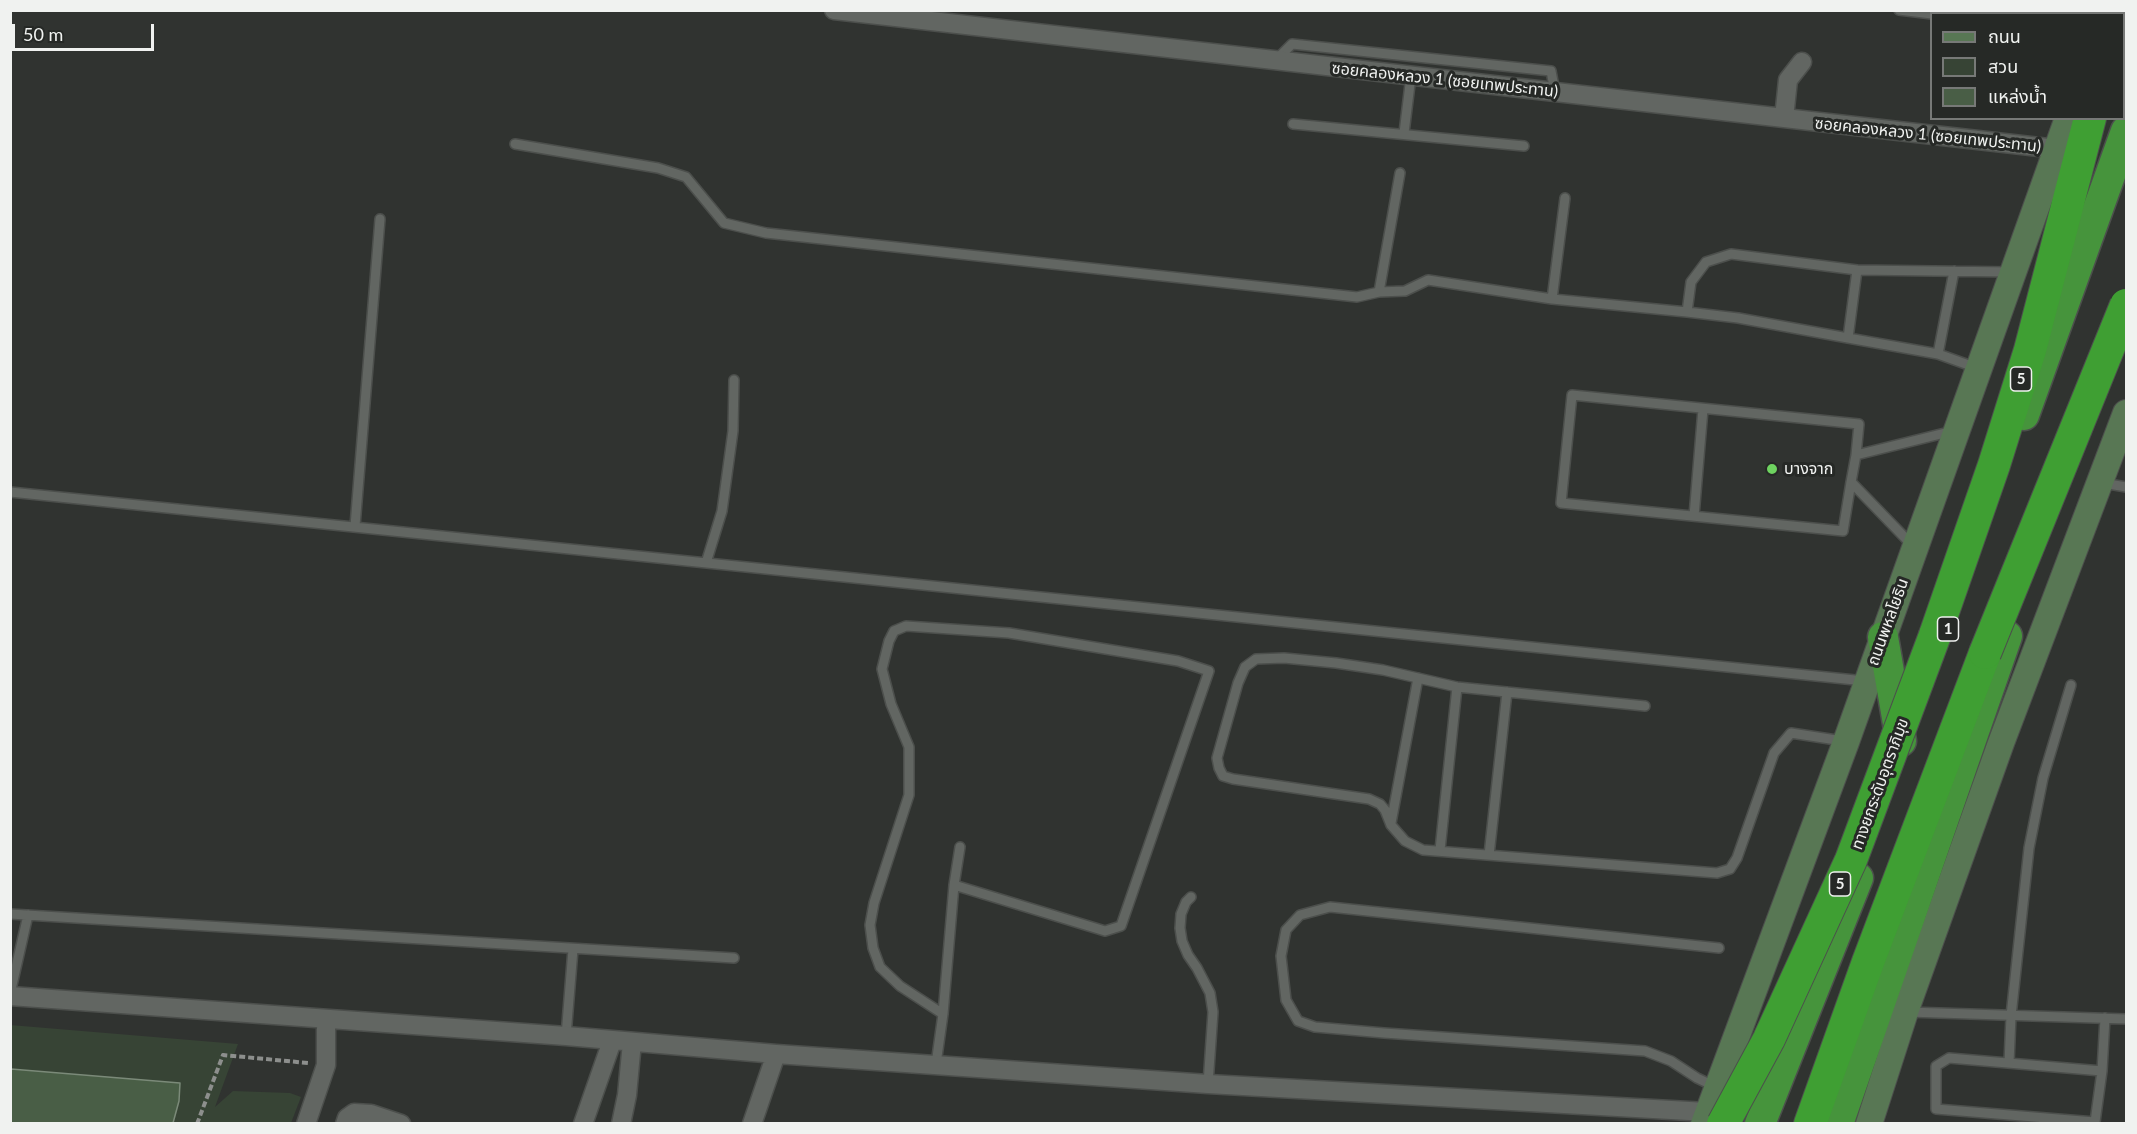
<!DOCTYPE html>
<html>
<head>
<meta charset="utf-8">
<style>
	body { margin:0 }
	#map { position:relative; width:2137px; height:1134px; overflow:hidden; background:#303330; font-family:Lato,"Noto Sans Thai",sans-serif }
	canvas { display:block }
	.frame { position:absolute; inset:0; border:12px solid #f0f2f0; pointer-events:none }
	.legend { position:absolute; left:1930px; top:12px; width:195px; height:108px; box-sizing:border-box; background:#262926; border:2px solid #777977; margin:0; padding:8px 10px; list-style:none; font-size:18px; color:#f0f2f0 }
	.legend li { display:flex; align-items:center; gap:12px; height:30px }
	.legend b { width:30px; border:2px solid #777977 }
	.scale { position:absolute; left:12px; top:24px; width:142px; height:27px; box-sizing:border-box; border:3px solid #f0f2f0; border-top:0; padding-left:8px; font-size:18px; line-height:21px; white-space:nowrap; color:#f0f2f0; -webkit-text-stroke:4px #262926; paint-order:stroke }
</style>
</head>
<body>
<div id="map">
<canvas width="2137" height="1134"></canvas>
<div class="frame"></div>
<ul class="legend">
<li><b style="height:8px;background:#587754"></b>ถนน</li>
<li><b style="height:16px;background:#374435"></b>สวน</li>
<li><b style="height:16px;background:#495e46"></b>แหล่งน้ำ</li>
</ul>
<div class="scale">50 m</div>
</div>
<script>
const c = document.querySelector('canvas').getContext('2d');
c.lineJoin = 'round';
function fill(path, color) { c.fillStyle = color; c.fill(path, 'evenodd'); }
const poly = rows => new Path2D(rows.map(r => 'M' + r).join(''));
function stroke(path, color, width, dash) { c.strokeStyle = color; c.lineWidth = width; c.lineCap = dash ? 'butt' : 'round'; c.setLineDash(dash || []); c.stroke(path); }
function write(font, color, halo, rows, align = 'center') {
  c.font = font + ' Lato,"Noto Sans Thai",sans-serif'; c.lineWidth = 6; c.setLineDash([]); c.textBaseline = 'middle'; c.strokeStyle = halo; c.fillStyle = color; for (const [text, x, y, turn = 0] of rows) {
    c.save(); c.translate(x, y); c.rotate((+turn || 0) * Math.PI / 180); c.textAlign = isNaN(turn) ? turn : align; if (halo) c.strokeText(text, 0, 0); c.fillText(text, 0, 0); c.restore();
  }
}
const green = poly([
	[10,1025,238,1044,215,1107,233,1091,290,1093,301,1097,291,1123,11,1123]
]);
const water = poly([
	[11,1069,180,1083,179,1101,173,1123,11,1123,11,1069]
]);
const path = poly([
	[197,1124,223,1055,308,1063]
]);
const service = poly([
	[1899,10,1932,14],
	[1277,59,1292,44,1551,71,1555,92],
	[1293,124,1524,146],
	[1404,133,1411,76],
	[515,144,658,168,686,177,724,223,766,233,1357,297,1379,292,1405,291,1428,280,1552,299,1687,312],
	[1379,292,1400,173],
	[1552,299,1565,198],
	[1848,338,1738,318,1687,312,1691,282,1706,262,1731,254,1857,270],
	[1938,354,1954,271],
	[1977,368,1938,354,1848,338,1857,270,2012,272],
	[1851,482,1843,531,1561,503,1572,395,1859,424,1856,455],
	[2103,483,2126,487],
	[10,492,1865,681],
	[1694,516,1703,409],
	[355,526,380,219],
	[1913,546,1851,482,1856,455,1953,431],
	[706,563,722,511,733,431,734,380],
	[1645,706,1457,687,1383,670,1336,663,1284,658,1256,659,1245,667,1238,683,1217,758,1219,768,1223,776,1233,779,1369,799,1380,804,1385,810,1391,825,1405,841,1423,850,1717,873,1730,869,1737,858,1774,753,1791,733,1843,741],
	[1391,823,1418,678],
	[1440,850,1457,687],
	[1489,855,1507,692],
	[1191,897,1186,902,1181,914,1180,928,1182,941,1188,955,1197,968,1210,993,1213,1012,1208,1084],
	[10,914,734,958],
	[10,994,28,915],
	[1908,1012,2126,1019],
	[943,1014,900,986,880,967,873,948,870,925,874,903,909,795,909,747,891,704,882,669,889,641,894,631,906,626,1009,633,1178,661,1209,671,1121,926,1105,931,954,885],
	[566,1036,573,949],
	[2009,1063,2011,1016,2029,848,2043,778,2071,685],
	[936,1064,943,1014,954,885,960,847],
	[2102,1071,1949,1058,1936,1066,1936,1109,2095,1122,2102,1071,2105,1018],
	[1716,1087,1697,1078,1671,1061,1645,1051,1384,1033,1315,1027,1298,1021,1286,1000,1281,956,1286,930,1300,915,1330,907,1719,948]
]);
const minor = poly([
	[834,10,2057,149],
	[1784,118,1788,80,1802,62],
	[10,996,566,1036,776,1054,1208,1084,1707,1112],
	[306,1124,326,1065,326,1019],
	[345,1124,347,1118,354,1113,371,1114,401,1124],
	[583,1124,612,1041],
	[621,1124,627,1095,632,1042],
	[752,1124,776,1054]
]);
const secondary = poly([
	[1704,1124,1846,742,2068,118],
	[1869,1124,1905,1012,2001,743,2126,413]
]);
const trunk = poly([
	[2024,415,2126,131],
	[1883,637,1901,741],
	[1760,1124,1858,878],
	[1838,1124,2007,636]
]);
const motorway = poly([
	[2122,14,2123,10],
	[1935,635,1994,465,2030,350,2090,118],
	[1810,1124,1868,962,1985,653]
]);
const motorwayBridge = poly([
	[1985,653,2126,305],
	[1723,1124,1769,1039,1851,860,1935,635]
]);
const markers = [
	[1772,469,6,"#6ed360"]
];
const shields = [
	[2021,379,21],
	[1948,629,21],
	[1840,884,21]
];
const shieldNames = [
	["5",2021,379],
	["1",1948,629],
	["5",1840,884]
];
const streetNames = [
	["ซอยคลองหลวง 1 (ซอยเทพประทาน)",1445,80,6],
	["ซอยคลองหลวง 1 (ซอยเทพประทาน)",1928,135,6],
	["ถนนพหลโยธิน",1888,622,-70],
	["ทางยกระดับอุตราภิมุข",1880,784,-70]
];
const poiNames = [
	["บางจาก",1784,469]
];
fill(green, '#374435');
fill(water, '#495e46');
stroke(water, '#7b8a79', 1.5);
stroke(service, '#4c4f4c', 12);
stroke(minor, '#4c4f4c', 21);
stroke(secondary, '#4c4f4c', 28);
stroke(trunk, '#4c4f4c', 33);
stroke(motorway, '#4c4f4c', 34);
stroke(path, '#8d8f8d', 4, [6, 3]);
stroke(service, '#626662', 9);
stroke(minor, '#626662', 18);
stroke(secondary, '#587754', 26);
stroke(trunk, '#46943c', 30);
stroke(motorway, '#3f9f33', 32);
stroke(motorwayBridge, '#4c4f4c', 34, []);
stroke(motorwayBridge, '#3f9f33', 32);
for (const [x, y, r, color] of markers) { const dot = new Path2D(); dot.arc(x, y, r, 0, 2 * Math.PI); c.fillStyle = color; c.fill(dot); stroke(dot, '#262926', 2); }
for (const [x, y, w] of shields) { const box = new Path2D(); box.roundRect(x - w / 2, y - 12, w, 24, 4.5); c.fillStyle = '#262926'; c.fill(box); stroke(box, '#f0f2f0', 1.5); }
write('bold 15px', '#f0f2f0', null, shieldNames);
write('16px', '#f0f2f0', '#262926', streetNames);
write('16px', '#f0f2f0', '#262926', poiNames, 'left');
</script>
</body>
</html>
